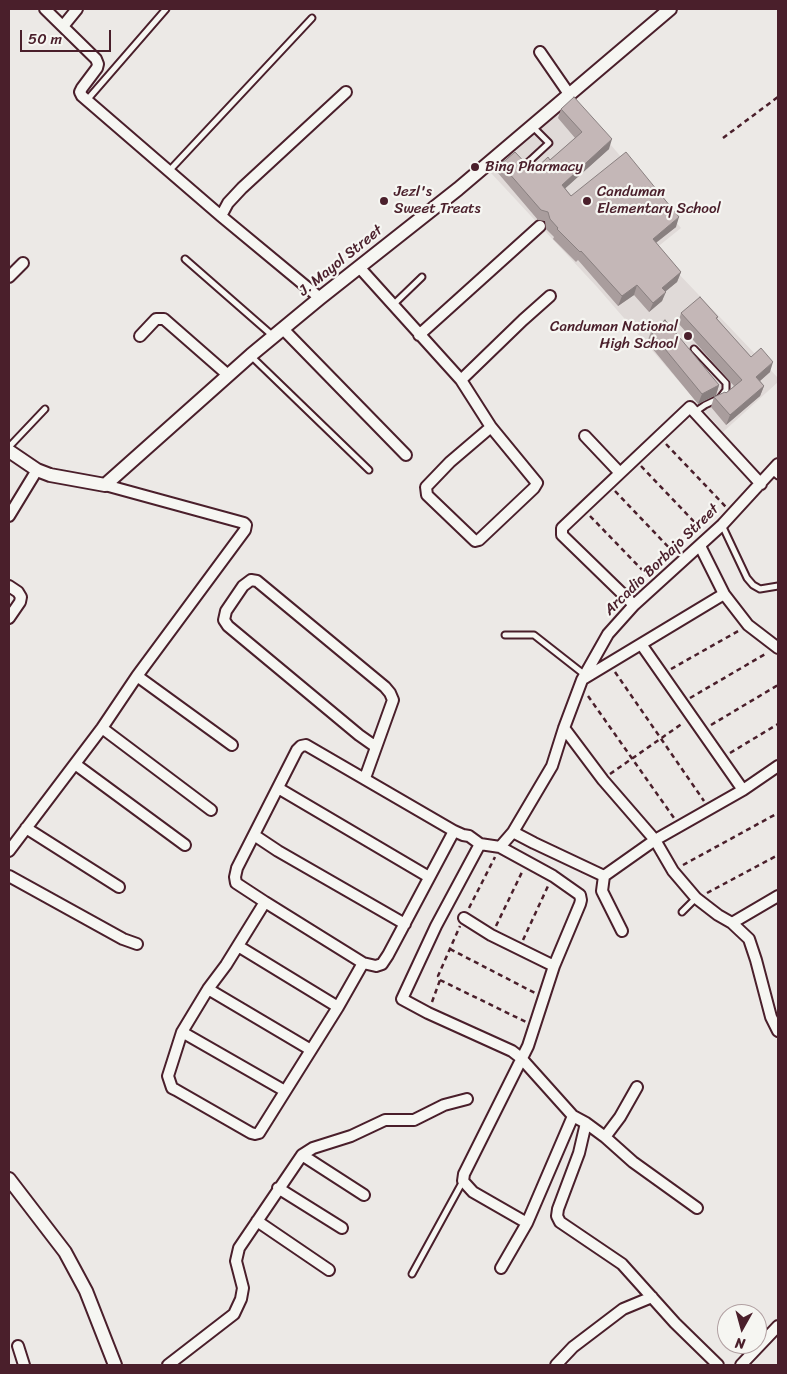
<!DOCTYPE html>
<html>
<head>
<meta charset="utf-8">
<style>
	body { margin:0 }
	#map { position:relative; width:787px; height:1374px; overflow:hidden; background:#ece9e6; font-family:Sriracha,sans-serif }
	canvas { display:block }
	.frame { position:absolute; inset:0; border:10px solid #4a1f2b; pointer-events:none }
	.north { position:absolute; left:717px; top:1304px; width:50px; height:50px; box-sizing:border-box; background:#f6f6f2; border:1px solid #b1a0a2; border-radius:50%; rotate:187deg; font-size:14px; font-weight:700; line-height:20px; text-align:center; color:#4a1f2b }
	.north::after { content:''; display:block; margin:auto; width:18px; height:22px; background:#4a1f2b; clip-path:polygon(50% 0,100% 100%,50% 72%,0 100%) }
	.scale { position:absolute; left:20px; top:30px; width:91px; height:22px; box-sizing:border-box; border:2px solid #4a1f2b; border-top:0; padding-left:6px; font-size:15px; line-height:18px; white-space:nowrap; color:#4a1f2b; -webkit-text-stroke:4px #f6f6f2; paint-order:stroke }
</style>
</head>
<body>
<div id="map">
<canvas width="787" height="1374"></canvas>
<div class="frame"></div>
<div class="north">N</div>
<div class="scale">50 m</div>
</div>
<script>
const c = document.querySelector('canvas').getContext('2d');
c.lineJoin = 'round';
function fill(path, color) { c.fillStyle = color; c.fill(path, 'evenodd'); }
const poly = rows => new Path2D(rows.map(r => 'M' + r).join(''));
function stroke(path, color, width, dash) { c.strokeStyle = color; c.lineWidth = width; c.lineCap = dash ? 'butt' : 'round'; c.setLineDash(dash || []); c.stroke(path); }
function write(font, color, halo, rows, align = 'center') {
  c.font = font + ' Sriracha,sans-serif'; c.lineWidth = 4.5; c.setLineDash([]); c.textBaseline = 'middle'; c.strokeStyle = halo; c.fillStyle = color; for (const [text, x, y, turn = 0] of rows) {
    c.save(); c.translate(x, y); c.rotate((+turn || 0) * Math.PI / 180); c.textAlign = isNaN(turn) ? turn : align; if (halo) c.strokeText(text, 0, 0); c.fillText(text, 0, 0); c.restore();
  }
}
const built = poly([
	[573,100,681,228,655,249,778,378,778,382,723,432,597,287,491,173]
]);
const path = poly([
	[723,138,778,97],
	[666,444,726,507],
	[641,466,701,529],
	[615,491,675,554],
	[590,516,649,577],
	[671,669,740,630],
	[615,672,704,801],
	[588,696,674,818],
	[690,698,767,653],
	[711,725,778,685],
	[730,753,778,724],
	[610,774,683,723],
	[683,865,778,813],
	[707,893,778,855],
	[469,908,495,857],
	[496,926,523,870],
	[523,940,548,886],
	[450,949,535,993],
	[440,980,526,1022],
	[432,1002,440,980,438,976,460,926]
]);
const service = poly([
	[87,100,166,9],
	[523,167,549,143,532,126],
	[169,171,312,18],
	[185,259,273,336],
	[393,305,422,277],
	[694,349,726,383,726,390,720,398,705,405,695,412],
	[251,356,369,470],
	[9,447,45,409],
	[772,471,778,476],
	[722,525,747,578,753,585,760,589,778,586],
	[505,635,534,635,585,675],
	[682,912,696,898],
	[412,1274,463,1181]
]);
const minor = poly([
	[45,9,96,59,98,64,97,68,82,88,80,92,82,96,221,216,320,298],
	[64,25,77,9],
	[540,52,569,94],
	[221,216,228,203,242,188,346,92],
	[359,267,461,380,491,427,537,483,534,488,479,540,475,541,427,495,426,487,450,462,491,427],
	[9,277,23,263],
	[283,329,406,455],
	[419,335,540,226],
	[140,336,156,319,164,319,228,375],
	[461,380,523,320,550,296],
	[585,436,620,473],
	[9,516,37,470],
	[700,546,724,594,748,625,778,648],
	[9,586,18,592,21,597,20,602,9,618],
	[634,605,562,535,562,528,582,509,690,407,761,484],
	[641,644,743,790],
	[137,676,232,745],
	[583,679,724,594],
	[102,728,211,810],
	[564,728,603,780,655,840,673,871,696,898,718,915,732,923,749,939,756,960,771,1017,778,1031],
	[75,764,185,845],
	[365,778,393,700,390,693,385,687,257,581,251,580,243,586,226,611,224,620,228,626,359,735,376,747],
	[278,788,429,877],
	[26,828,119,887],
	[454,831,388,955,382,964,376,966,363,963,265,902,236,883,235,877,237,868,297,750,301,746,306,745,454,831,463,835,469,836,480,844,500,847,553,876,580,895,581,900,580,904,554,966,528,1046,464,1174,463,1181,473,1192,527,1223],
	[513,832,534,843,604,876],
	[254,835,278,851,405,924],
	[480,844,436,926,402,999,428,1013,512,1051,521,1058,573,1116,586,1123,605,1137,633,1162,697,1208],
	[500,847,513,832,552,766,564,728,582,680,608,634,634,605,722,525,778,464],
	[9,851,102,728,137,676,245,530,246,525,244,523,105,485],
	[9,876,123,939,137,944],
	[265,902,226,965,208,989,182,1032,168,1076,172,1088,176,1090,251,1133,255,1134,259,1133,338,1007,363,963],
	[464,918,491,935,554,966],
	[732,923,778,896],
	[622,931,602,891,604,876,655,840,743,790,778,766],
	[238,946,338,1007],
	[208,989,311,1050],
	[182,1032,285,1091],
	[586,1123,579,1153,558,1209,557,1216,560,1222,622,1264,675,1323,718,1365],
	[605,1137,620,1117,637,1087],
	[302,1155,364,1195],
	[278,1188,342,1228],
	[257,1221,329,1270],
	[501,1268,527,1223,573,1116],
	[18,1346,24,1365],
	[168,1365,234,1314,241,1299,243,1288,236,1261,239,1248,302,1155,313,1148,351,1136,385,1120,414,1120,444,1105,467,1099],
	[556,1365,573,1347,623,1309,652,1297],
	[741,1365,778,1326]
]);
const tertiary = poly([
	[9,451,37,470,50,475,105,485,251,355,320,298,458,189,670,9],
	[9,1179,65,1252,86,1291,115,1365]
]);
const wall = poly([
	[561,109,609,149,565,188,571,196,676,227,656,243,681,272,677,282,665,291,662,301,649,312,634,295,618,306,578,260,576,262,553,239,554,237,546,229,545,221,538,220,498,173,501,164,533,171,550,160,575,138,558,118],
	[681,313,718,317,717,319,751,357,770,372,760,381,764,386,760,396,726,425,711,407,714,397,726,393,734,386,678,323],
	[651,332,719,385,716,395,698,404,647,342]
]);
const shadedWall = poly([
	[612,139,609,149,559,194,562,185],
	[679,217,676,227,649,248,653,239],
	[681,272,677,282,659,297,662,288],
	[637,285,634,295,618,306,622,296],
	[666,292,662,301,649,312,653,303],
	[773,362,770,372,753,387,756,377],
	[719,385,716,395,698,404,702,394],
	[764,386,760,396,726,425,730,415]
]);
const building = poly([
	[574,97,612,139,562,185,571,196,626,152,679,217,653,239,681,272,662,288,666,292,653,303,637,285,622,296,581,251,580,252,557,229,558,228,550,219,548,212,541,210,501,164,515,152,533,171,548,157,550,160,582,132,561,109,574,97],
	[700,297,718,317,716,318,751,357,761,348,773,362,756,377,764,386,730,415,714,397,725,392,726,393,742,380,681,313,700,297],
	[665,320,719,385,702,394,651,332,665,320]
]);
const markers = [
	[475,167,5,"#4a1f2b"],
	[384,201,5,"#4a1f2b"],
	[587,201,5,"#4a1f2b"],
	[688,336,5,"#4a1f2b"]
];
const poiNames = [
	["Bing Pharmacy",485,167],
	["Jezl's",394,192],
	["Sweet Treats",394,209],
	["Canduman",597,192],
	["Elementary School",597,209],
	["Canduman National",678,327,"right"],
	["High School",678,344,"right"]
];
const streetNames = [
	["J. Mayol Street",341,261,-39],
	["Arcadio Borbajo Street",662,560,-44]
];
fill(built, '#e0dad8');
stroke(service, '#4a1f2b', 9);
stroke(minor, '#4a1f2b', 14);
stroke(tertiary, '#4a1f2b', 16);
stroke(path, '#4a1f2b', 2.5, [5, 4]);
stroke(service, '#f6f6f2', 5);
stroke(minor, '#f6f6f2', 10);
stroke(tertiary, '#f6f6f2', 12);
fill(wall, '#a99d9d');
fill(shadedWall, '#898080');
fill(building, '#c4b7b7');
stroke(building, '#898080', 1);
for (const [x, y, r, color] of markers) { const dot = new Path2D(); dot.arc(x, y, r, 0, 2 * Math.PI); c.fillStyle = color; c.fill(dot); stroke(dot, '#f6f6f2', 2); }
write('15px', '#4a1f2b', '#f6f6f2', poiNames, 'left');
write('15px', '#4a1f2b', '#f6f6f2', streetNames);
</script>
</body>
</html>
